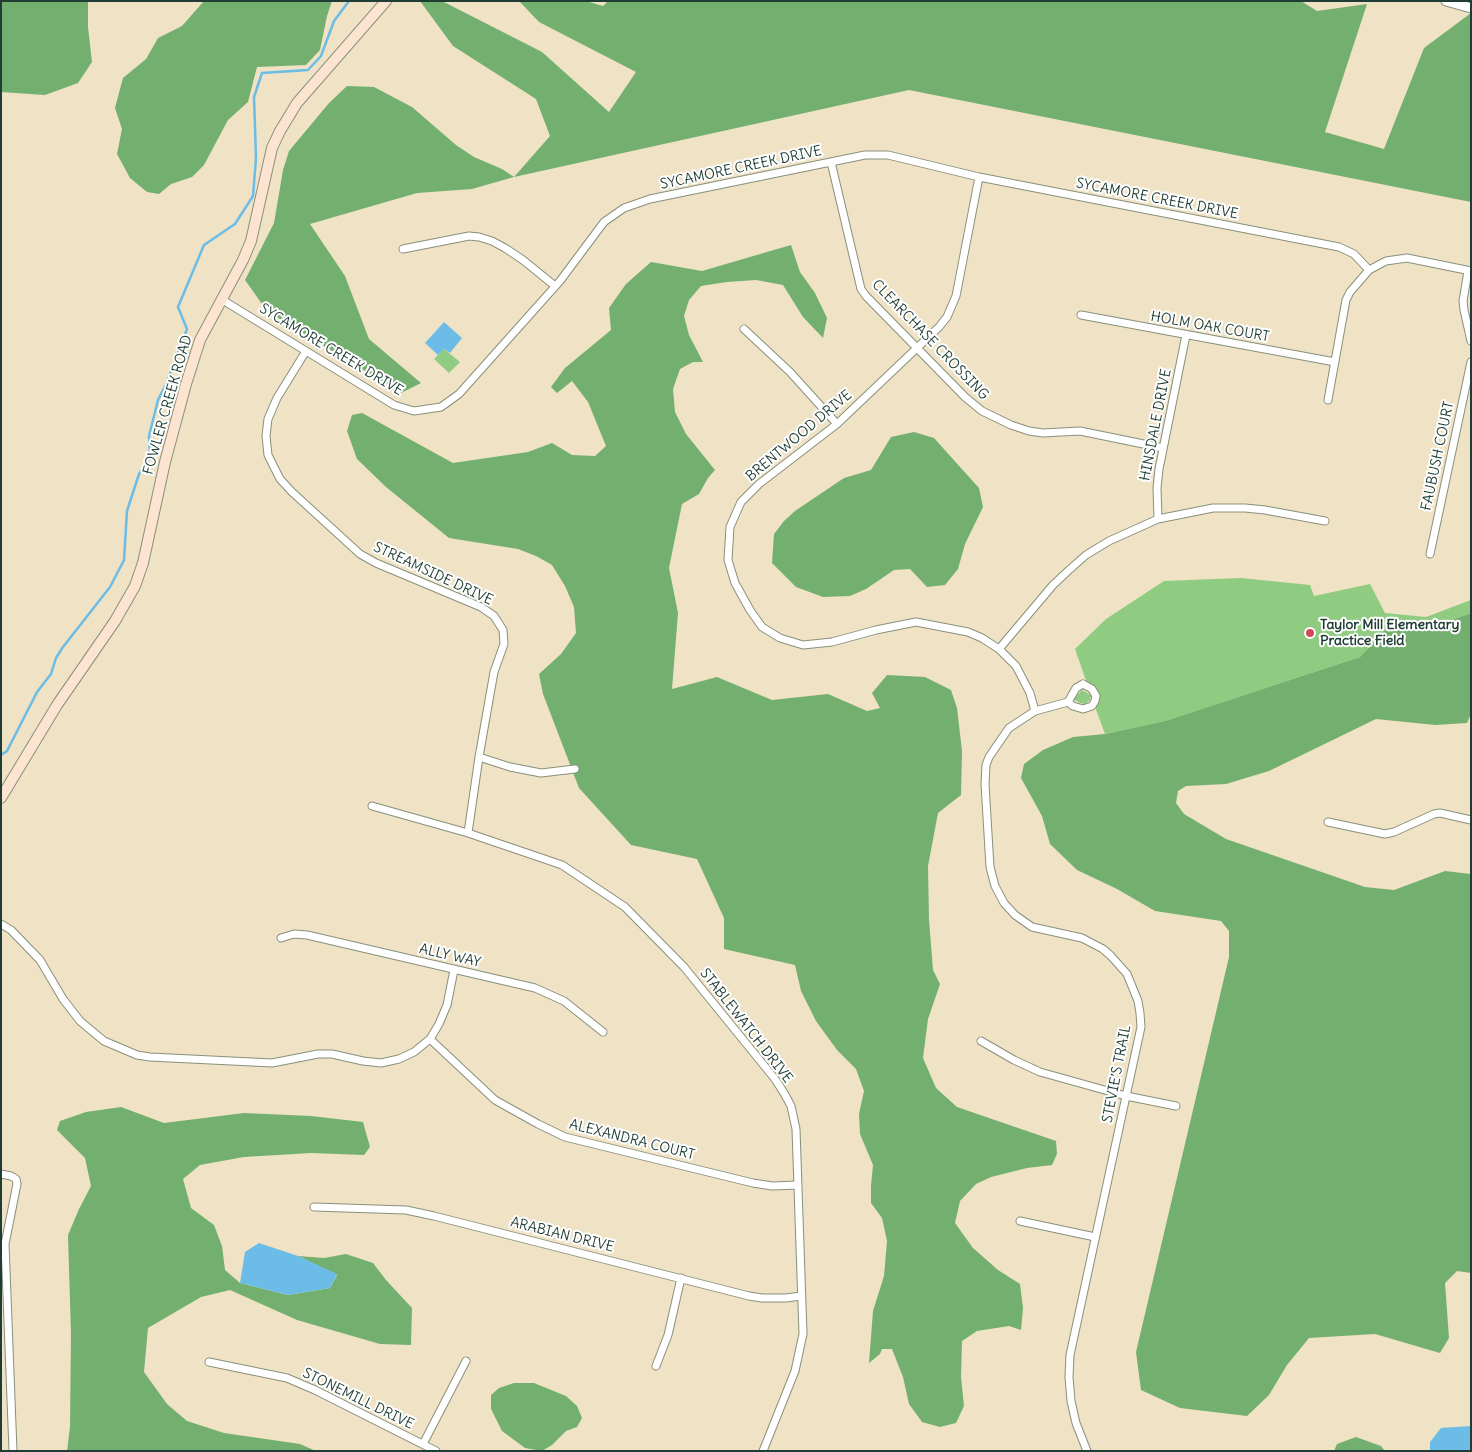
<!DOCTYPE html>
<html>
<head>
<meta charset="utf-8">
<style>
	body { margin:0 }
	#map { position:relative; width:1472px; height:1452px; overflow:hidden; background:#f0e2c4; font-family:Delius,sans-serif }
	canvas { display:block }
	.frame { position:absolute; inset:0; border:2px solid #1f3d34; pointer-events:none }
</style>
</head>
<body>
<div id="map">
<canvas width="1472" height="1452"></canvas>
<div class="frame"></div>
</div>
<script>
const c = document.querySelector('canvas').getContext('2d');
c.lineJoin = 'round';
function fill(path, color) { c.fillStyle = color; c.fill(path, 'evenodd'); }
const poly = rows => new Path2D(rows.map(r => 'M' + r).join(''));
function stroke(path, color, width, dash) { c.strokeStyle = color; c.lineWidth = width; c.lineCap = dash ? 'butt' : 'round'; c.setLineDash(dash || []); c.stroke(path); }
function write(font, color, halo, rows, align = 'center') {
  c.font = font + ' Delius,sans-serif'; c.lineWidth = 4; c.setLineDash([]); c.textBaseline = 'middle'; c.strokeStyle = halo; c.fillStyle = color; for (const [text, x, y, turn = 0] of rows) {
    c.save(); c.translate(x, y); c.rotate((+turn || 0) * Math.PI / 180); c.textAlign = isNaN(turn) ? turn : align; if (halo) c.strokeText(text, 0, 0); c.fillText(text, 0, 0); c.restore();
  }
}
const green = poly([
	[444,349,460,362,449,373,434,359],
	[1241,578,1310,585,1314,596,1370,584,1385,613,1426,617,1471,600,1471,613,1426,629,1411,628,1386,629,1360,657,1165,721,1105,734,1091,696,1090,700,1085,704,1080,703,1073,699,1082,690,1091,695,1075,649,1106,619,1164,581]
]);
const forest = poly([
	[1,1,88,1,88,27,92,62,78,83,45,95,1,92],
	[204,1,332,1,327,16,320,50,306,65,257,67,248,102,228,120,204,165,192,177,171,184,159,194,147,192,130,178,117,154,122,129,115,108,123,78,146,59,158,38,182,26],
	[420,1,442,1,542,52,609,112,636,72,539,22,519,1,586,1,603,6,608,1,1301,1,1317,11,1367,4,1325,132,1384,149,1424,48,1471,13,1471,202,909,90,514,177,472,189,417,193,310,224,345,276,369,339,421,383,401,393,267,311,245,280,274,223,283,170,289,151,329,103,347,86,374,87,412,107,456,145,474,157,502,169,514,177,550,136,536,99,453,46],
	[791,245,800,272,815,293,827,318,823,338,803,317,783,285,756,280,727,282,701,286,689,300,684,316,689,335,703,362,693,362,680,369,673,389,675,412,686,434,715,470,708,478,699,494,682,504,669,568,678,613,672,689,717,677,772,700,828,694,867,711,880,708,872,693,887,675,925,677,951,690,957,708,962,751,961,795,938,813,928,866,929,920,933,970,940,984,928,1019,923,1058,936,1088,957,1107,1056,1141,1057,1154,1052,1165,1027,1168,991,1177,976,1184,960,1201,955,1223,973,1248,998,1270,1020,1284,1023,1308,1021,1330,1009,1326,977,1331,962,1341,961,1377,964,1406,956,1423,940,1427,922,1422,909,1404,903,1377,892,1349,882,1349,880,1354,869,1363,873,1311,884,1276,887,1241,882,1218,871,1203,871,1186,873,1165,860,1134,859,1114,864,1091,856,1069,837,1050,816,1021,801,991,795,965,724,949,724,918,697,859,631,845,579,788,543,694,539,674,561,654,576,633,574,607,565,586,552,565,536,556,518,549,449,538,386,487,357,459,347,431,352,415,362,413,453,463,528,452,552,443,572,455,595,456,606,446,588,402,572,381,557,393,551,387,565,368,611,330,609,308,626,284,651,262,702,271],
	[914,432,934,438,979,488,983,507,965,544,958,569,945,585,927,587,910,569,894,570,866,589,850,596,823,597,796,587,772,563,774,534,784,521,795,511,844,478,871,470,891,437],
	[1471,613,1471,714,1467,723,1435,725,1376,719,1269,771,1226,784,1186,786,1178,791,1176,803,1184,814,1226,839,1365,887,1394,890,1445,871,1471,874,1471,1273,1457,1271,1445,1283,1449,1338,1440,1353,1375,1334,1309,1338,1287,1365,1269,1395,1247,1416,1180,1408,1141,1390,1136,1352,1229,957,1229,931,1221,921,1155,911,1117,889,1077,870,1050,844,1042,816,1021,778,1024,764,1043,750,1073,737,1105,734,1165,721,1360,657,1386,629,1411,628,1426,629],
	[121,1107,164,1123,244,1113,311,1116,363,1122,370,1147,364,1155,311,1153,244,1157,200,1165,183,1179,191,1208,214,1225,222,1246,225,1270,240,1283,288,1295,330,1288,337,1275,298,1256,324,1258,346,1254,373,1263,386,1280,412,1308,411,1345,380,1344,297,1320,230,1290,201,1297,148,1328,144,1372,167,1404,187,1421,224,1433,300,1444,316,1451,67,1451,70,1427,71,1334,68,1235,79,1209,91,1186,85,1158,57,1130,60,1121,86,1112],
	[514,1383,534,1383,566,1396,577,1406,582,1418,577,1427,566,1431,552,1445,542,1451,525,1448,502,1431,491,1409,491,1395,499,1388],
	[1356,1437,1381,1446,1385,1451,1334,1451,1337,1444]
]);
const water = poly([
	[444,322,462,338,450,353,444,349,438,355,425,343],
	[259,1243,298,1256,337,1274,330,1288,288,1295,240,1283,245,1252],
	[1471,1426,1471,1451,1430,1451,1430,1442,1441,1428]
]);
const stream = poly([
	[1,755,7,751,37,692,51,674,56,658,63,647,110,587,124,560,127,511,139,474,150,457,149,436,158,400,167,382,187,329,178,307,204,245,235,224,253,196,256,158,254,97,262,73,308,70,321,56,334,21,349,1]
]);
const minor = poly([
	[831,162,861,289,866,296,965,397,982,411,1011,425,1029,431,1043,433,1080,431,1163,448],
	[979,177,956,296,947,317,939,327,837,424,759,484,741,502,730,527,728,560,735,583,750,610,762,627,780,638,803,645,832,642,876,630,916,622,968,632,982,638,999,649,1016,666,1030,693,1035,711],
	[403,249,469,236,479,237,492,241,505,248,523,260,555,286],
	[1468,271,1463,301,1464,310,1471,341],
	[221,299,394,405,414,411,441,407,459,394,560,281,604,222,624,208,650,199,865,155,888,155,979,177,1339,247,1354,254,1369,270],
	[1081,315,1335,362],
	[744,329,790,372,837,424],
	[306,351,277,398,268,419,266,436,268,455,280,479,292,492,360,554,376,563,481,607,494,616,503,630,504,644,494,672,479,757,468,833],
	[1328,400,1346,300,1350,292,1369,270,1386,261,1407,258,1471,271],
	[1158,519,1157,488,1159,469,1186,335],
	[1430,554,1471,362],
	[999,649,1053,585,1069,570,1086,555,1109,541,1158,519,1213,508,1245,508,1265,510,1325,521],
	[1083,684,1092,689,1096,696,1095,701,1092,706,1083,709,1073,706,1068,702,1076,688,1083,684],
	[1068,702,1035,711,1009,728,989,757,986,765,985,784,990,867,995,886,1004,903,1015,915,1032,927,1082,938,1103,949,1111,956,1127,974,1138,1001,1140,1013,1141,1027,1070,1355,1069,1377,1071,1401,1076,1423,1087,1451],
	[479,757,510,767,541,773,575,769],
	[372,806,468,833,562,865,625,907,684,967,775,1079,784,1093,791,1106,796,1129,803,1334,795,1371,763,1451],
	[1328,822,1385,834,1394,832,1434,814,1440,813,1471,820],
	[1,924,11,930,40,960,63,999,80,1021,104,1041,137,1055,150,1057,272,1063,318,1054,332,1054,363,1061,381,1063,399,1059,414,1052,430,1039,439,1024,447,1005,454,970],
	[281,938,294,934,307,935,535,988,564,1001,603,1032],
	[430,1039,495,1100,538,1124,565,1137,753,1183,772,1186,798,1185],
	[981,1041,1014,1060,1040,1072,1126,1096,1176,1106],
	[1,1174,11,1176,16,1179,17,1184,5,1244,13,1451],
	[314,1207,406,1210,434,1216,749,1296,762,1298,786,1298,801,1296],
	[1020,1221,1095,1237],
	[209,1362,287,1378,315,1390,436,1451],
	[656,1366,668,1335,681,1278],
	[423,1444,466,1361]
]);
const tertiary = poly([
	[1446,1,1471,8]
]);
const secondary = poly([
	[1,798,57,705,115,621,135,586,143,563,165,462,186,384,200,340,243,260,251,241,272,148,280,131,297,103,386,1]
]);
const markers = [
	[1310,633,5,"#d1495b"]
];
const streetNames = [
	["SYCAMORE CREEK DRIVE",741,168,-12],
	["SYCAMORE CREEK DRIVE",1157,199,11],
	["HOLM OAK COURT",1210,327,10],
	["CLEARCHASE CROSSING",930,340,46],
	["SYCAMORE CREEK DRIVE",331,350,31],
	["FOWLER CREEK ROAD",168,405,-74],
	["HINSDALE DRIVE",1156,425,-79],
	["BRENTWOOD DRIVE",799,436,-40],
	["FAUBUSH COURT",1438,456,-78],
	["STREAMSIDE DRIVE",433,574,25],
	["ALLY WAY",450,956,13],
	["STABLEWATCH DRIVE",746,1026,52],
	["STEVIE’S TRAIL",1117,1074,-79],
	["ALEXANDRA COURT",632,1140,14],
	["ARABIAN DRIVE",562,1235,14],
	["STONEMILL DRIVE",358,1399,26]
];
const poiNames = [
	["Taylor Mill Elementary",1320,625],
	["Practice Field",1320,641]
];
fill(green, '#8fcc81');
fill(forest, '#73b06f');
fill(water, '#6bbce6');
stroke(stream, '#6bbce6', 2.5);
stroke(minor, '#88907c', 9);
stroke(tertiary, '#88907c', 11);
stroke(secondary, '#88907c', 12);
stroke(minor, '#fff', 7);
stroke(tertiary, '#fff', 9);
stroke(secondary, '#fde4d0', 10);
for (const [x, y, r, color] of markers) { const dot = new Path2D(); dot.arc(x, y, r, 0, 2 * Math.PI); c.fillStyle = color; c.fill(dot); stroke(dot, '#fff', 2); }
write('14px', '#1f3d34', '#fff', streetNames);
write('bold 14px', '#1f3d34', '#fff', poiNames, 'left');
</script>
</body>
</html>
